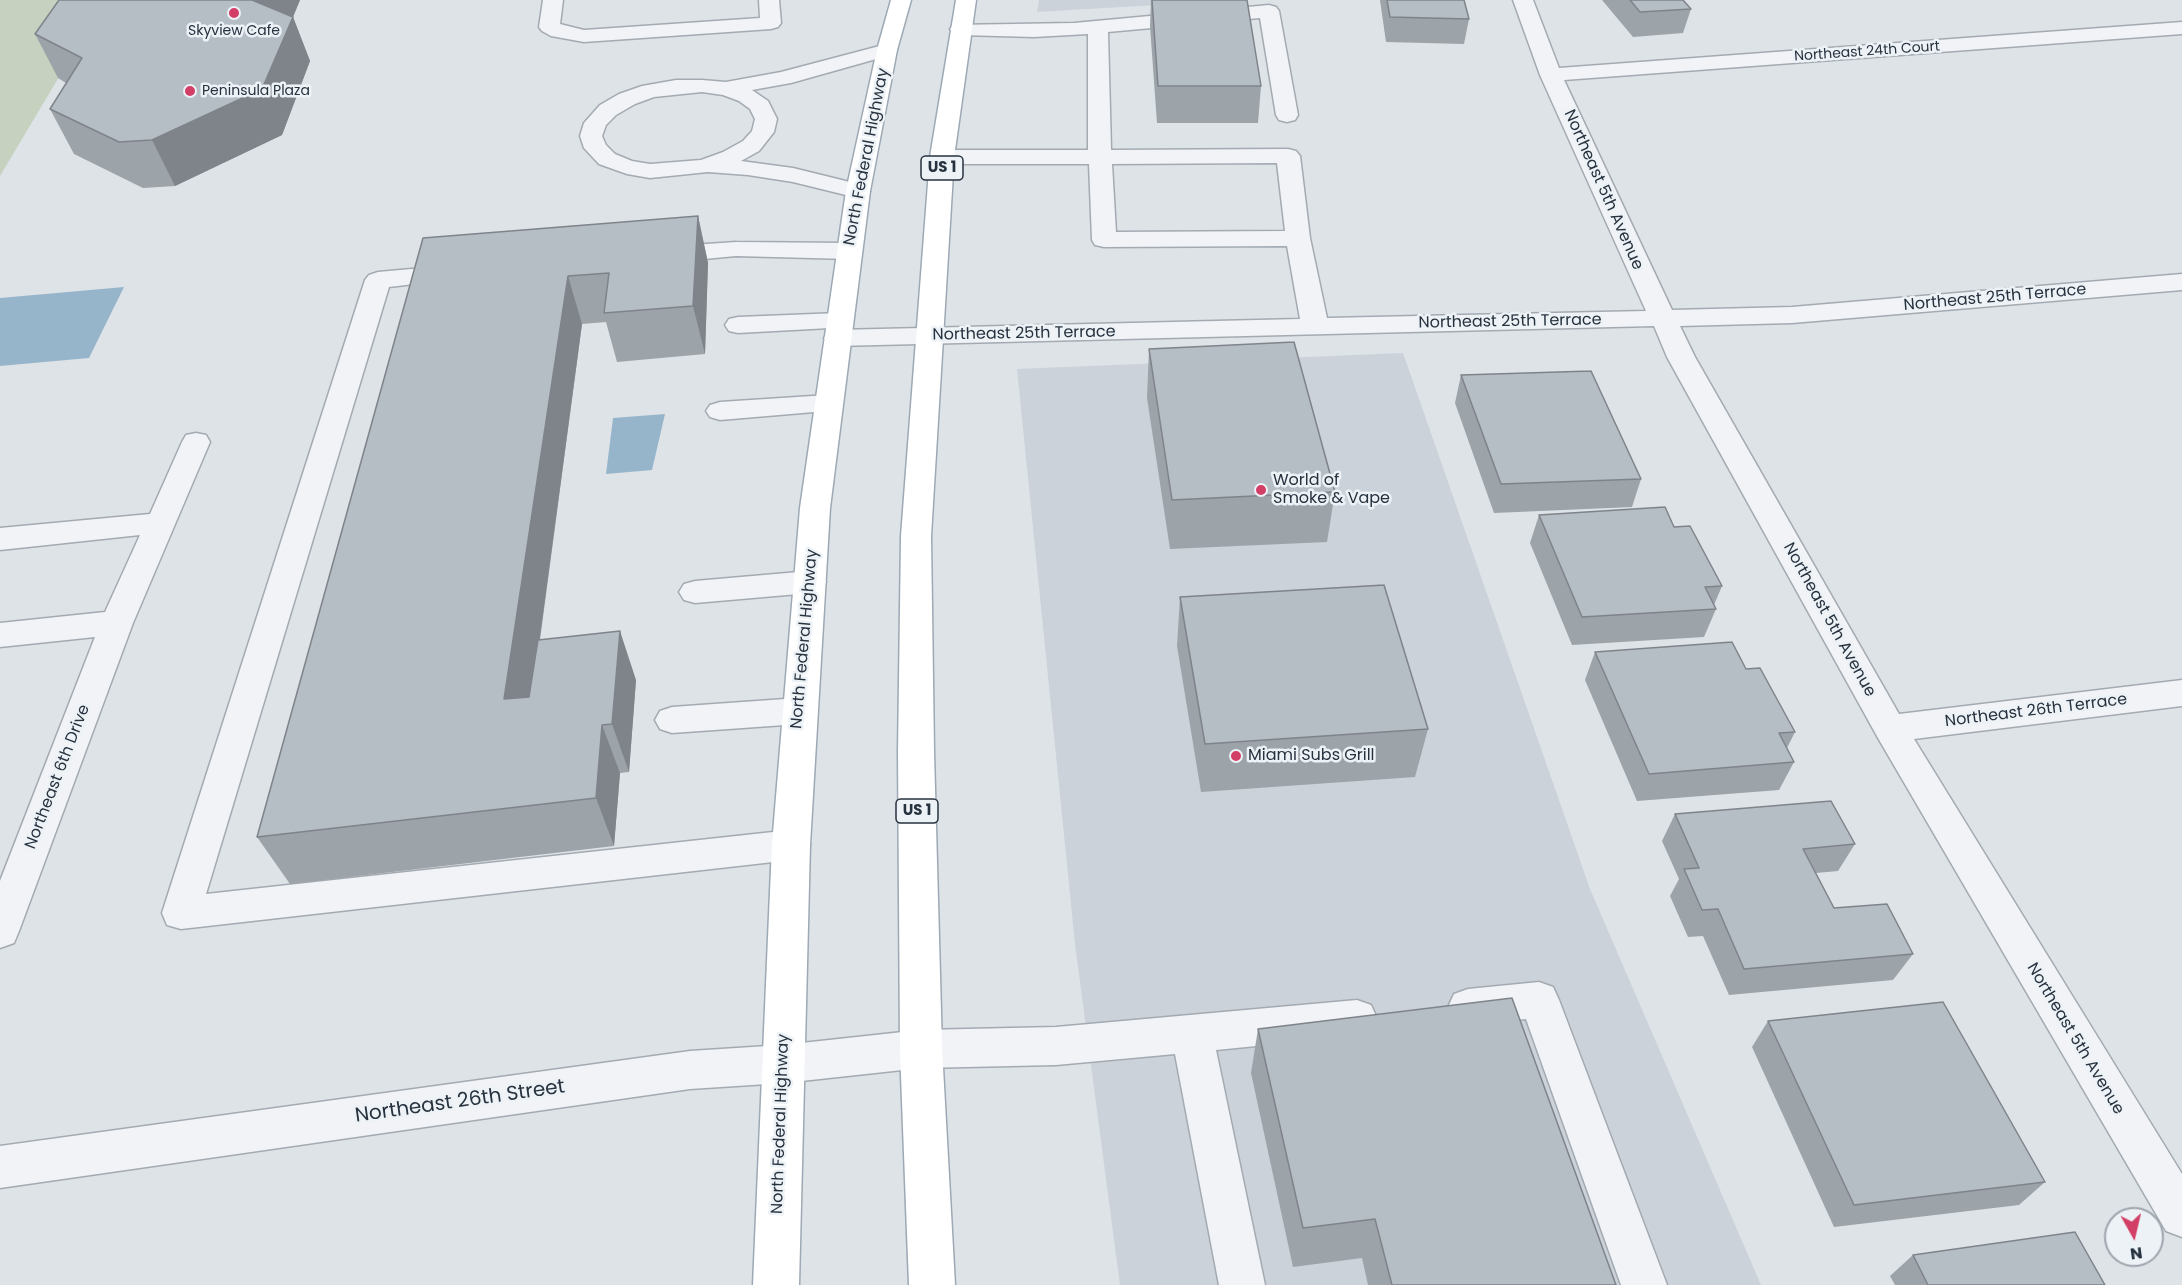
<!DOCTYPE html>
<html>
<head>
<meta charset="utf-8">
<style>
	body { margin:0 }
	#map { position:relative; width:2182px; height:1285px; overflow:hidden; background:#dee3e8; font-family:Poppins,sans-serif }
	canvas { display:block }
	.north { position:absolute; left:2104px; top:1207px; width:60px; height:60px; box-sizing:border-box; background:#edf2f6; border:2px solid #9ea5ad; border-radius:50%; rotate:172deg; font-size:16px; font-weight:700; line-height:24px; text-align:center; color:#27323f }
	.north::after { content:''; display:block; margin:auto; width:21px; height:27px; background:#d23e65; clip-path:polygon(50% 0,100% 100%,50% 72%,0 100%) }
</style>
</head>
<body>
<div id="map">
<canvas width="2182" height="1285"></canvas>
<div class="north">N</div>
</div>
<script>
const c = document.querySelector('canvas').getContext('2d');
c.lineJoin = 'round';
function fill(path, color) { c.fillStyle = color; c.fill(path, 'evenodd'); }
const poly = rows => new Path2D(rows.map(r => 'M' + r).join(''));
function stroke(path, color, width, dash) { c.strokeStyle = color; c.lineWidth = width; c.lineCap = dash ? 'butt' : 'round'; c.setLineDash(dash || []); c.stroke(path); }
function write(font, color, halo, rows, align = 'center') {
  c.font = font + ' Poppins,sans-serif'; c.lineWidth = 5; c.setLineDash([]); c.textBaseline = 'middle'; c.strokeStyle = halo; c.fillStyle = color; for (const [text, x, y, turn = 0] of rows) {
    c.save(); c.translate(x, y); c.rotate((+turn || 0) * Math.PI / 180); c.textAlign = isNaN(turn) ? turn : align; if (halo) c.strokeText(text, 0, 0); c.fillText(text, 0, 0); c.restore();
  }
}
const built = poly([
	[1039,0,1241,0,1037,12],
	[1403,353,1590,889,1761,1285,1120,1285,1075,944,1017,369]
]);
const green = poly([
	[0,0,105,0,0,176]
]);
const water = poly([
	[124,287,89,358,0,366,0,298],
	[665,414,652,470,606,474,613,418]
]);
const minor = poly([
	[543,0,563,0,560,24,584,30,760,18,759,0,779,0,781,23,778,27,771,29,584,42,551,36,542,31,539,27,543,0],
	[1513,0,1533,0,1559,68,2182,22,2182,34,1564,80,1672,310,1792,307,2182,274,2182,290,1792,323,1680,326,1695,357,1899,714,2182,680,2182,706,1914,739,2182,1174,2182,1237,2166,1231,1878,738,1667,357,1654,326,837,346,828,344,824,338,828,332,837,330,1300,319,1287,246,1104,247,1095,245,1092,240,1089,164,942,164,934,162,930,157,934,152,942,150,1088,150,1088,34,1034,37,960,35,953,33,950,29,953,25,1074,23,1269,5,1276,7,1279,11,1298,115,1295,120,1287,122,1279,120,1276,115,1260,18,1108,32,1111,150,1288,149,1296,151,1300,156,1310,238,1327,318,1646,311,1540,75,1513,0],
	[1277,163,1285,231,1116,232,1112,164,1277,163],
	[887,44,894,46,897,50,894,54,791,83,752,90,768,101,777,119,774,132,759,151,741,161,793,168,866,186,870,191,866,196,858,198,793,182,748,175,708,172,650,178,627,174,599,164,584,148,580,136,584,123,600,105,619,94,642,86,676,80,702,80,726,82,781,72,887,44],
	[702,92,723,95,739,101,750,109,755,119,752,131,743,141,723,152,701,160,650,164,632,161,615,154,606,145,602,136,606,125,616,115,635,104,654,97,702,92],
	[736,242,849,243,858,246,862,251,858,256,849,259,736,256,662,263,653,260,649,255,653,250,662,247,736,242],
	[456,265,465,268,469,273,465,278,389,287,206,894,791,830,804,834,810,845,804,856,791,860,181,929,167,925,162,913,365,280,369,275,378,272,456,265],
	[839,313,848,315,852,321,848,327,738,333,729,331,725,325,729,319,738,317,839,313],
	[828,395,838,398,842,404,838,410,720,420,710,417,706,411,710,405,720,402,828,395],
	[196,433,206,435,210,442,133,623,19,931,14,943,0,948,0,881,95,637,0,647,0,623,105,612,140,535,0,550,0,528,150,514,182,442,186,435,196,433],
	[810,571,821,574,826,582,821,590,810,593,695,603,684,600,679,592,684,584,695,581,810,571],
	[799,698,811,702,816,711,811,720,799,724,672,733,660,729,655,720,660,711,672,707,799,698],
	[1539,982,1553,987,1559,1000,1667,1285,1621,1285,1526,1019,1468,1025,1454,1020,1448,1007,1454,994,1468,989,1539,982],
	[1357,1000,1371,1005,1377,1018,1371,1031,1357,1036,1216,1050,1265,1285,1219,1285,1175,1054,1056,1065,921,1068,783,1083,690,1089,0,1188,0,1146,690,1051,783,1045,921,1030,1056,1027,1357,1000]
]);
const major = poly([
	[891,0,911,0,897,50,870,191,830,508,810,845,799,1285,753,1285,772,845,800,508,846,191,877,50,891,0],
	[956,0,976,0,954,157,931,536,934,752,942,1049,955,1285,909,1285,900,1049,898,752,901,536,930,157,956,0]
]);
const wall = poly([
	[59,0,300,0,293,17,310,61,282,135,175,186,143,188,74,154,50,109,66,83,58,78,35,34],
	[1151,0,1247,0,1261,86,1258,123,1157,123,1150,26],
	[1380,0,1464,0,1469,19,1464,44,1386,42],
	[1602,0,1683,0,1691,9,1683,33,1633,37],
	[698,216,708,263,705,354,617,362,606,322,582,324,540,640,636,680,629,772,620,773,614,846,290,884,257,837,423,238],
	[1149,349,1335,492,1327,542,1170,549,1147,398],
	[1461,375,1641,479,1632,507,1494,513,1455,403],
	[1539,515,1674,527,1722,586,1714,605,1716,609,1704,637,1572,645,1530,543],
	[1180,597,1428,729,1415,777,1201,792,1177,646],
	[1595,652,1746,669,1795,732,1787,748,1794,762,1779,790,1637,801,1585,680],
	[1675,814,1855,844,1838,871,1816,873,1834,908,1913,954,1893,980,1729,995,1703,936,1688,937,1670,896,1679,879,1662,841],
	[1768,1021,2045,1182,2019,1205,1834,1227,1752,1047],
	[1258,1029,1616,1285,1368,1285,1362,1258,1293,1267,1251,1073],
	[1913,1255,2105,1285,1895,1285,1890,1276]
]);
const shadedWall = poly([
	[251,0,300,0,285,36],
	[293,17,310,61,282,135,175,186,152,140],
	[698,216,708,263,705,354,693,306],
	[568,276,582,324,525,748,504,699],
	[620,631,636,680,629,772,612,724],
	[602,725,620,773,614,846,596,798]
]);
const building = poly([
	[59,0,252,0,293,17,262,89,152,140,119,142,50,109,82,58,35,34,59,0],
	[1152,0,1247,0,1261,86,1158,86,1152,0],
	[1387,0,1464,0,1469,19,1390,17,1387,0],
	[1630,0,1683,0,1691,9,1640,12,1630,0],
	[698,216,693,306,604,313,609,273,568,276,504,699,529,697,538,640,620,631,612,724,602,725,596,798,257,837,423,238,698,216],
	[1294,342,1335,492,1172,500,1149,349,1294,342],
	[1591,371,1641,479,1501,484,1461,375,1591,371],
	[1665,507,1674,527,1690,526,1722,586,1705,587,1716,609,1582,617,1539,515,1665,507],
	[1384,585,1428,729,1205,744,1180,597,1384,585],
	[1732,642,1746,669,1760,668,1795,732,1779,733,1794,762,1649,774,1595,652,1732,642],
	[1831,801,1855,844,1803,849,1834,908,1887,904,1913,954,1744,969,1718,909,1702,910,1684,869,1699,868,1675,814,1831,801],
	[1512,998,1616,1285,1392,1285,1375,1219,1303,1228,1258,1029,1512,998],
	[1943,1002,2045,1182,1854,1205,1768,1021,1943,1002],
	[2075,1232,2105,1285,1928,1285,1913,1255,2075,1232]
]);
const markers = [
	[234,13,6,"#d23e65"],
	[190,91,6,"#d23e65"],
	[1261,490,6,"#d23e65"],
	[1236,756,6,"#d23e65"]
];
const farPoinames = [
	["Skyview Cafe",234,31],
	["Peninsula Plaza",202,91,"left"]
];
const farStreetnames = [
	["Northeast 24th Court",1867,52,-4]
];
const shields = [
	[942,168,42],
	[917,811,42]
];
const shieldNames = [
	["US 1",942,168],
	["US 1",917,811]
];
const streetNames = [
	["North Federal Highway",867,157,-79],
	["Northeast 5th Avenue",1603,190,66],
	["Northeast 25th Terrace",1995,298,-5],
	["Northeast 25th Terrace",1510,322,-1],
	["Northeast 25th Terrace",1024,334,-1],
	["Northeast 5th Avenue",1829,620,61],
	["North Federal Highway",805,639,-85],
	["Northeast 26th Terrace",2036,711,-7],
	["Northeast 6th Drive",58,777,-69],
	["Northeast 5th Avenue",2075,1039,59],
	["North Federal Highway",781,1124,-88]
];
const poiNames = [
	["World of",1273,481],
	["Smoke & Vape",1273,499],
	["Miami Subs Grill",1248,756]
];
const nearStreetnames = [
	["Northeast 26th Street",460,1102,-8]
];
fill(built, '#ccd2da');
fill(green, '#c6d2bf');
fill(water, '#97b5ca');
stroke(minor, '#a3aab2', 3);
stroke(major, '#9da9b4', 3);
fill(minor, '#f1f3f6');
fill(major, '#fff');
fill(wall, '#9ca3a9');
fill(shadedWall, '#7f848a');
fill(building, '#b5bdc5');
stroke(building, '#7f848a', 1.5);
for (const [x, y, r, color] of markers) { const dot = new Path2D(); dot.arc(x, y, r, 0, 2 * Math.PI); c.fillStyle = color; c.fill(dot); stroke(dot, '#edf2f6', 2); }
write('14px', '#27323f', '#edf2f6', farPoinames);
write('14px', '#27323f', '#edf2f6', farStreetnames);
for (const [x, y, w] of shields) { const box = new Path2D(); box.roundRect(x - w / 2, y - 12, w, 24, 4.5); c.fillStyle = '#edf2f6'; c.fill(box); stroke(box, '#27323f', 1.5); }
write('bold 15px', '#27323f', null, shieldNames);
write('16px', '#27323f', '#edf2f6', streetNames);
write('16px', '#27323f', '#edf2f6', poiNames, 'left');
write('20px', '#27323f', '#edf2f6', nearStreetnames);
</script>
</body>
</html>
